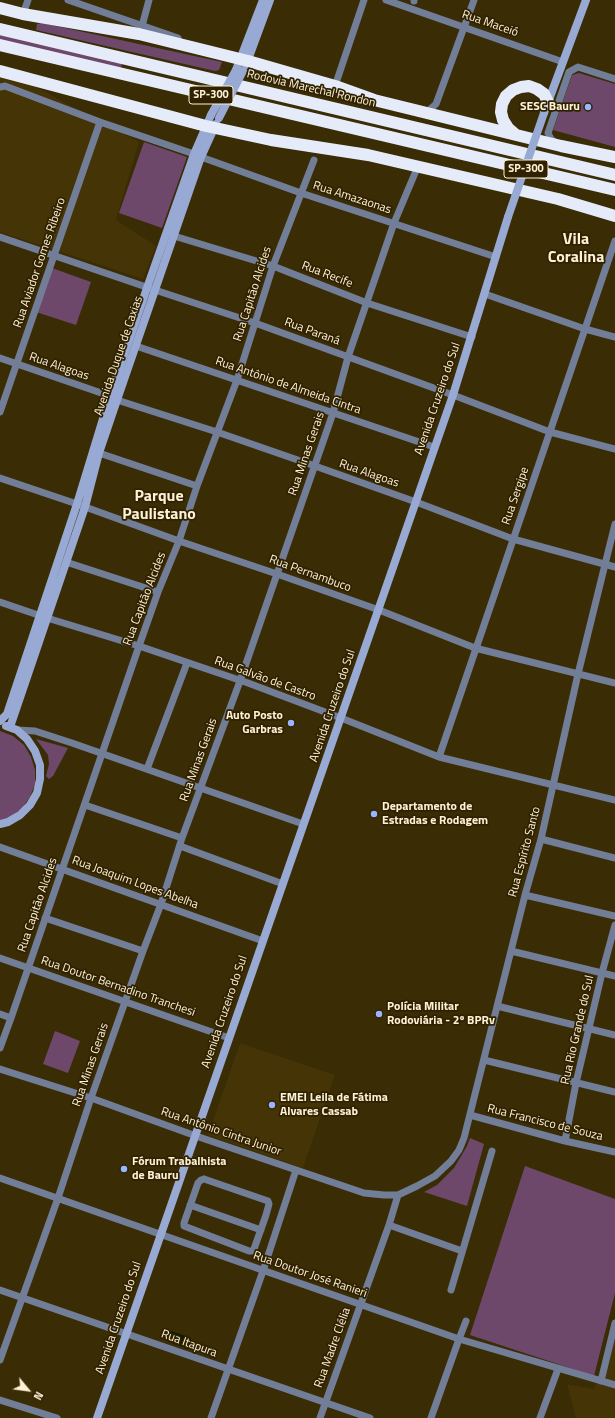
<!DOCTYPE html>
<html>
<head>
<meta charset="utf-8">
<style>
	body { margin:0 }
	#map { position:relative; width:615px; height:1418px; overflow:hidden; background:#3a2c04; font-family:"Titillium Web",sans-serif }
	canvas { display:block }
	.north { position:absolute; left:8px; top:1370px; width:40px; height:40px; -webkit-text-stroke:3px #302200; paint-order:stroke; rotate:119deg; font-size:11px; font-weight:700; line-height:16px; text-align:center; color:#fdf2d6 }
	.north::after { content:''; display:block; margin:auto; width:14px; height:18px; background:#fdf2d6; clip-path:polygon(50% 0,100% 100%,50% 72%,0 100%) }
</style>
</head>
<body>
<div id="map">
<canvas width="615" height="1418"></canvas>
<div class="north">N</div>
</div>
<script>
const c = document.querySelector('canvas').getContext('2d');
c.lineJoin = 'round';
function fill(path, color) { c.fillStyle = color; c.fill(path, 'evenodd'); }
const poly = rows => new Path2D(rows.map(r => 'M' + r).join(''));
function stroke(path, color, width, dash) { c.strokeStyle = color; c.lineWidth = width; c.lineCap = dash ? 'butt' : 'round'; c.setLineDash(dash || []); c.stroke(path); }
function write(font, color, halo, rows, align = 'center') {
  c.font = font + ' "Titillium Web",sans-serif'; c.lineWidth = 3.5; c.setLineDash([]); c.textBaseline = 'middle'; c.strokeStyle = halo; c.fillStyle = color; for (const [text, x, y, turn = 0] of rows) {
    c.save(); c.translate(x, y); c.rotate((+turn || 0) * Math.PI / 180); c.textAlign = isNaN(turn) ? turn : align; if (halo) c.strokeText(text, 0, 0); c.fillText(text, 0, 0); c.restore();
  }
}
const built = poly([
	[0,68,139,142,116,220,156,246,143,279,0,232],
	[240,1043,335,1075,303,1168,208,1135],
	[615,1319,615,1418,576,1418,567,1384,594,1389]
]);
const green = poly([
	[42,23,222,62,219,70,215,71,36,30,37,24],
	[0,33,123,62,119,72,0,43],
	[579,73,615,84,615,147,553,130,572,75],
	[144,142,187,157,162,228,119,213],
	[52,268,91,282,76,325,36,312],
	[0,731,13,736,24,745,31,757,35,770,35,784,30,797,22,808,12,816,0,821],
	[36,739,68,748,53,776,49,779,46,776,49,764,48,755],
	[55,1031,80,1041,68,1073,43,1064],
	[470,1138,484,1144,467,1206,424,1192,437,1185,454,1168,467,1146],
	[525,1166,615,1199,615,1293,594,1376,470,1335]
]);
const water = poly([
	[171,1331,191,1338,188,1349,167,1341]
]);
const street = poly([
	[68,0,178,38],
	[386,0,563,62],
	[414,1,414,0],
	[23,14,28,0],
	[142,26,149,0],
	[335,86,364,0],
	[0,87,5,86,100,122,194,154],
	[427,112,436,104,474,0],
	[556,143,551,139,548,133,569,72,578,67,615,79],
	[201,157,301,193,496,257],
	[174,236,273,266,367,303,472,337],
	[0,237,155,290,255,323,453,395,550,432,615,449],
	[485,294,585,329,615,337],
	[136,346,434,447],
	[0,358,110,396],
	[117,400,217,432,315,466,416,502,513,539,615,567],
	[0,412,100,122],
	[99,453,197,486],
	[0,478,77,504,179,541,277,574,379,610,475,648,615,683],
	[66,562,158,592],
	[0,602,47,618,139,646,248,683,341,718,439,757,615,800],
	[17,730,35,731,72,743,303,824],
	[439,757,615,241],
	[147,769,187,663],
	[85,805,182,838],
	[541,839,615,858],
	[180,846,283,884],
	[0,847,263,941],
	[525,895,615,916],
	[45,918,143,951],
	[511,951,615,976],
	[0,958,229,1038],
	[497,1006,615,1035],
	[0,1014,11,1018],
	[0,1048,11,1018,139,646,158,592,179,541,197,486,237,380,273,266,314,160],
	[484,1060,615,1092],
	[0,1069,91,1098,196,1136,364,1193,384,1195,398,1195,417,1186,435,1176,451,1161,459,1150,464,1138,525,895,541,839,578,674,615,524],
	[470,1115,565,1141,615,1152],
	[565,1141,576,1083,602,973,615,925],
	[0,1178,459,1339,615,1385],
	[204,1179,268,1201,269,1204,266,1215,254,1249,253,1251,249,1251,184,1226,184,1223,198,1183,201,1180,204,1179],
	[190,1205,261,1230],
	[389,1225,462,1251],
	[0,1290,370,1418],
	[451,1290,492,1151],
	[0,1360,58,1198,91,1098,143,951,161,904,182,838,240,681,277,574,333,413,348,357,394,223,418,166],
	[601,1381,615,1323],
	[0,1400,57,1418],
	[211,1418,263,1271,296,1170],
	[320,1418,389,1225,398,1195],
	[431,1418,459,1339,466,1321],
	[540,1418,558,1369]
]);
const secondary = poly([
	[246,65,270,0],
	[236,70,263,0],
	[544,113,586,0],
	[0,721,7,714,77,504,110,396,147,288,194,154,211,115],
	[10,727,85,507,99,453,117,400,201,157,216,124],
	[0,824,8,822,20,815,30,805,37,793,40,779,40,765,35,751,27,739,17,730,6,726],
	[97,1418,453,395,508,217]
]);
const highway = poly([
	[0,8,23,14,139,34,248,61,335,86,374,100,561,146,615,157],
	[0,29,615,175],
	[0,45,615,190],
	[0,71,206,126,271,140,368,155,558,199,615,216],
	[516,135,508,128,503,120,501,112,502,104,506,96,513,90,521,87,529,86,537,89,544,94,548,102]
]);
const secondaryBridge = poly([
	[211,115,236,70],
	[219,118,243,71],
	[508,217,544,113]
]);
const markers = [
	[588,107,4,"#99b5fd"],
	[291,723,4,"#99b5fd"],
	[374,814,4,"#99b5fd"],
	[379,1014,4,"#99b5fd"],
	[272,1105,4,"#99b5fd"],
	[124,1169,4,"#99b5fd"]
];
const shields = [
	[211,95,44],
	[526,169,44]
];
const shieldNames = [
	["SP-300",211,95],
	["SP-300",526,169]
];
const streetNames = [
	["Rua Maceió",490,24,19],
	["Rodovia Marechal Rondon",311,89,13],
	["Rua Amazaonas",352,198,18],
	["Rua Aviador Gomes Ribeiro",40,263,-71],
	["Rua Recife",327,275,21],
	["Rua Capitão Alcides",253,294,-72],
	["Rua Paraná",312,332,20],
	["Avenida Duque de Caxias",119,356,-71],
	["Rua Alagoas",59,367,19],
	["Rua Antônio de Almeida Cintra",288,386,19],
	["Avenida Cruzeiro do Sul",438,399,-71],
	["Rua Minas Gerais",307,454,-71],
	["Rua Alagoas",369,474,19],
	["Rua Sergipe",516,496,-71],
	["Rua Pernambuco",310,574,20],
	["Rua Capitão Alcides",145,599,-69],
	["Rua Galvão de Castro",265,679,20],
	["Avenida Cruzeiro do Sul",333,706,-71],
	["Rua Minas Gerais",199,760,-70],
	["Rua Espírito Santo",525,852,-75],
	["Rua Joaquim Lopes Abelha",135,883,20],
	["Rua Capitão Alcides",38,905,-71],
	["Rua Doutor Bernadino Tranchesi",118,987,19],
	["Avenida Cruzeiro do Sul",225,1012,-71],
	["Rua Rio Grande do Sul",578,1030,-77],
	["Rua Minas Gerais",91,1065,-71],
	["Rua Francisco de Souza",545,1123,14],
	["Rua Antônio Cintra Junior",221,1132,19],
	["Rua Doutor José Ranieri",310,1275,19],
	["Avenida Cruzeiro do Sul",119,1318,-71],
	["Rua Itapura",189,1344,20],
	["Rua Madre Clélia",333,1348,-70]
];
const poiNames = [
	["SESC Bauru",580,107,"right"],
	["Auto Posto",283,716,"right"],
	["Garbras",283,730,"right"],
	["Departamento de",382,807],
	["Estradas e Rodagem",382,821],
	["Polícia Militar",387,1007],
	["Rodoviária - 2º BPRv",387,1021],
	["EMEI Leila de Fátima",280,1098],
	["Alvares Cassab",280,1112],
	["Fórum Trabalhista",132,1162],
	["de Bauru",132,1176]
];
const districtNames = [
	["Vila",576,240],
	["Coralina",576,258],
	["Parque",159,497],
	["Paulistano",159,515]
];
fill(built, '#443406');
fill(green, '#6d486b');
fill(water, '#031d08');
stroke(street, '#727d97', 7);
stroke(secondary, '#98a9d4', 8);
stroke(highway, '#e6ebf9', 12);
stroke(secondaryBridge, '#98a9d4', 8);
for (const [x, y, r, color] of markers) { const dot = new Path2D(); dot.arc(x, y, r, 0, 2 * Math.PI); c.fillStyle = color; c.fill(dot); stroke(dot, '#302200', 1.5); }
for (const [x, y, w] of shields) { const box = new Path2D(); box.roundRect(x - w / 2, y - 9, w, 18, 3); c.fillStyle = '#302200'; c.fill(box); stroke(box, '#fdf2d6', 1); }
write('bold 11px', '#fdf2d6', null, shieldNames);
write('12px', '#fdf2d6', '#302200', streetNames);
write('bold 12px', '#fdf2d6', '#302200', poiNames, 'left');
write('bold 16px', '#fdf2d6', '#302200', districtNames);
</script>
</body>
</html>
